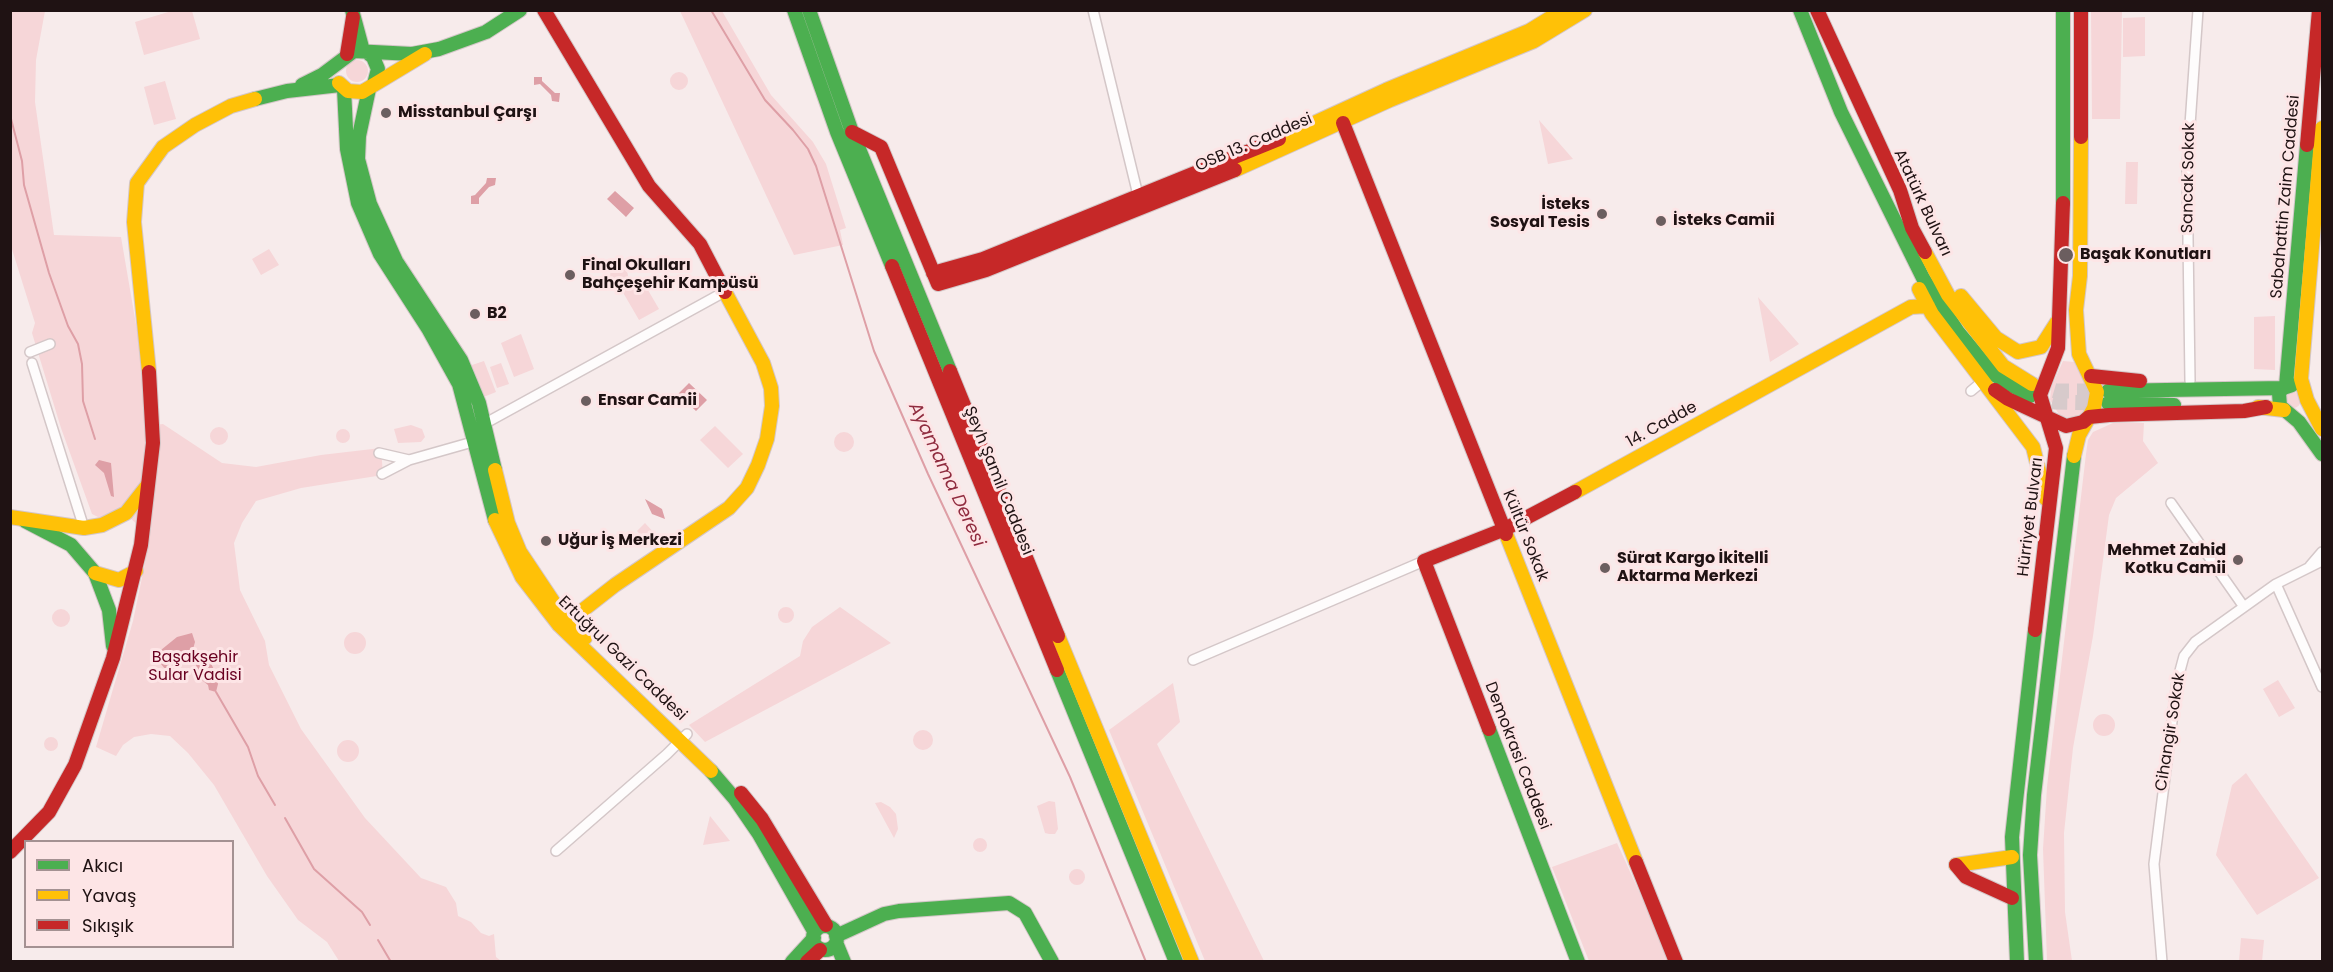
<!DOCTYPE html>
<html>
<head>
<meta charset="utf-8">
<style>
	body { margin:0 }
	#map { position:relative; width:2333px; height:972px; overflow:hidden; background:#f7ebeb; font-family:Poppins,sans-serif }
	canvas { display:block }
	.frame { position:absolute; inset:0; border:12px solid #1f1213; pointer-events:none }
	.legend { position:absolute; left:24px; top:840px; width:210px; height:108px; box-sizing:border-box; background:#fde5e6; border:2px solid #a49192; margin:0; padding:8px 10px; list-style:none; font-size:18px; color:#1f1213 }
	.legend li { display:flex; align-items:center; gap:12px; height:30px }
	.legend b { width:30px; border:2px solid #a49192 }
</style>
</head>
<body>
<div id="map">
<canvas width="2333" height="972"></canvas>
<div class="frame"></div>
<ul class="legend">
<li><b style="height:8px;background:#4caf50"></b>Akıcı</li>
<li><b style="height:8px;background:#ffc107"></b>Yavaş</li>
<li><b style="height:8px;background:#c62828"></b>Sıkışık</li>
</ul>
</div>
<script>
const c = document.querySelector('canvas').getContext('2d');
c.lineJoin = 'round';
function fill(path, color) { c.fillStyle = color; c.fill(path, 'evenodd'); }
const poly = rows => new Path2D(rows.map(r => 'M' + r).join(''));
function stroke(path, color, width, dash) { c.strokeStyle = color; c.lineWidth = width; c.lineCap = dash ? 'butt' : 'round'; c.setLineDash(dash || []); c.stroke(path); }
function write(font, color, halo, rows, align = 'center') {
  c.font = font + ' Poppins,sans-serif'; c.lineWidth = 6; c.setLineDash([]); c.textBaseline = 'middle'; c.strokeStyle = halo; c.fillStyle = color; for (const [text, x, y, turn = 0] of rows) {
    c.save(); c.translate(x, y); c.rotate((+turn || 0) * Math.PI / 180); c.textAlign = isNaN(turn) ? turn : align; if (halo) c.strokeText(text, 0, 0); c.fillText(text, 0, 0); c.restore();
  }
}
const green = poly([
	[175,10,192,11,200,39,144,55,135,22],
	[10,11,45,11,36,60,35,102,54,235,121,237,138,336,146,426,163,424,222,463,256,467,321,455,381,448,383,475,301,488,256,501,242,523,234,543,240,590,265,641,269,665,301,729,365,818,421,878,446,887,456,903,458,916,471,922,481,933,489,936,494,934,496,957,501,961,339,961,327,942,298,920,267,876,214,785,188,753,170,736,151,734,134,737,123,745,116,756,96,747,133,621,145,563,148,534,130,518,119,514,100,518,92,514,61,428,32,333,35,323,11,246],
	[680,11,722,11,771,95,813,142,826,164,846,228,840,230,843,245,794,255],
	[2091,11,2122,11,2120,119,2092,119],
	[2145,17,2145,56,2123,57,2123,18],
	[2322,31,2318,133,2312,153],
	'346 71a11 11 0 1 1 22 0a11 11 0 1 1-22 0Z',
	'670 81a9 9 0 1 1 18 0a9 9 0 1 1-18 0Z',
	[165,81,176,119,154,125,144,87],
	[1539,120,1573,159,1548,164],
	[2126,162,2138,162,2137,204,2125,204],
	[269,249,279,265,261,275,252,259],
	'610 276a9 9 0 1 1 18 0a9 9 0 1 1-18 0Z',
	[641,278,659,309,639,320,621,289],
	[1758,297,1799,344,1770,362],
	[2275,316,2275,370,2254,369,2254,317],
	[521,334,534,369,514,377,501,343],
	[484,361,496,392,481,398,469,366],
	[2063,361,2074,362,2089,392,2090,399,2085,411,2073,418,2060,416,2050,400,2051,388],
	[501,363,509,384,497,388,490,367],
	'2285 400a8 8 0 1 1 16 0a8 8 0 1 1-16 0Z',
	[2113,423,2144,423,2143,441,2158,463,2116,498,2109,515,2093,636,2073,748,2064,833,2065,912,2072,961,2047,961,2043,849,2047,787,2086,454,2088,440,2093,432],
	[411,425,422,429,425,437,421,442,398,443,394,429],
	[715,426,743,454,728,468,700,440],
	'210 436a9 9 0 1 1 18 0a9 9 0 1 1-18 0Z',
	'336 436a7 7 0 1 1 14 0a7 7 0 1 1-14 0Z',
	'834 442a10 10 0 1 1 20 0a10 10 0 1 1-20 0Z',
	[645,523,656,535,648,543,637,531],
	[840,607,891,643,705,742,689,725,800,656,803,641,812,627],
	'778 615a8 8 0 1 1 16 0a8 8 0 1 1-16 0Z',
	'52 618a9 9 0 1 1 18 0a9 9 0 1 1-18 0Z',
	'344 643a11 11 0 1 1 22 0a11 11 0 1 1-22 0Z',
	[2278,680,2295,708,2279,717,2263,689],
	[1173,683,1180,722,1157,744,1264,961,1205,961,1109,730],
	'2093 725a11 11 0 1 1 22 0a11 11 0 1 1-22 0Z',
	'913 740a10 10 0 1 1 20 0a10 10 0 1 1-20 0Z',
	'44 744a7 7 0 1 1 14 0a7 7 0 1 1-14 0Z',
	'337 751a11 11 0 1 1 22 0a11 11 0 1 1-22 0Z',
	[2246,773,2319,878,2257,915,2216,855,2232,785],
	[1049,801,1055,802,1058,829,1055,834,1049,834,1045,833,1037,806],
	[881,802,890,807,896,814,898,829,894,838,875,803],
	[710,816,730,841,703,845],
	'973 845a7 7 0 1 1 14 0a7 7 0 1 1-14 0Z',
	[1617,843,1647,909,1669,961,1589,961,1552,867],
	'1069 877a8 8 0 1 1 16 0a8 8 0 1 1-16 0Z',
	[2241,938,2264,940,2262,961,2239,961]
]);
const water = poly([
	[534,77,542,77,542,81,555,93,560,93,559,102,552,101,551,95,540,84,534,85],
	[487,178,496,178,495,185,489,187,479,198,479,204,471,204,471,196,475,195,486,183],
	[615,191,634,208,626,217,607,199],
	[689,383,707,400,696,411,678,394],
	[99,460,111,463,114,497,111,496,104,473,95,465],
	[645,499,662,509,665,519,652,514],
	[192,633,195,642,193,649,184,657,179,668,166,670,161,664,161,650,177,637],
	[204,660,210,661,215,672,218,684,216,692,209,690,208,685,197,676,196,664]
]);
const stream = poly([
	[711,10,765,100,793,130,808,149,816,166,874,351,928,474,1070,777,1146,962],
	[10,115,22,161,24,185,49,273,68,326,78,344,82,364,83,401,95,439],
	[216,692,248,747,258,776,275,805],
	[285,818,314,869,362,912,370,925],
	[378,940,391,962]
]);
const primaryTunnel = poly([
	[2032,384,2056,391,2108,391],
	[2030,396,2055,402,2107,403]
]);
const street = poly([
	[1093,10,1138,195],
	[30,352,50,344],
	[32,363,84,528],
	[2190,381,2187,168,2198,10],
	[1971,391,1983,381],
	[379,453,409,460],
	[382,474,409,460,476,441,484,424,726,291],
	[2171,503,2244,607],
	[2310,566,2322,552],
	[2276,584,2322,687],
	[1193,660,1424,561],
	[556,851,667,754,687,734],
	[2162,962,2154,864,2177,682,2184,656,2195,642,2276,584,2322,561]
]);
const fast = poly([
	[352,10,363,51],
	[794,10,837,132,892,266],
	[809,10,852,132,950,371],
	[1800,10,1841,112,1923,278,1958,332,1993,374,2030,396],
	[2063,10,2063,203],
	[368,53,373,57,378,69,374,84],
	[302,85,322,75,354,51,412,54,439,49,486,32,520,10],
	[344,89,347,149,358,203,380,254,429,330,459,384,495,520],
	[369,89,359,136,358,159,370,204,396,261,461,360,479,403,495,470],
	[255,99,287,91,340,85],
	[2292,385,2283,388,2279,393,2280,406,2299,422,2322,454],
	[2286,386,2307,145],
	[2108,391,2283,388],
	[2108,403,2174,405],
	[25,521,71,545,95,573,109,610,113,646],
	[1057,670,1176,962],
	[1489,729,1578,962],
	[711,771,735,799,759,834,814,931],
	'813 938a12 12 0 1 1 24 0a12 12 0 1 1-24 0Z',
	[836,936,884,914,899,911,1009,903,1025,913,1052,962],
	[837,945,844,962],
	[792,962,814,938],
	[2017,962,2012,837,2035,630],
	[2036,962,2030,855,2034,795,2074,456]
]);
const slow = poly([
	[339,83,348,91,362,92,425,54],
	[2322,128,2301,379,2307,400,2322,429],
	[1279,139,1386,90,1529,31,1563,10],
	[1235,170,1390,100,1534,41,1585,10],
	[1925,252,1948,295,2003,366,2032,384],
	[1919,289,1932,314,2033,447,2046,499],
	[1961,296,1996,338,2018,352,2041,347,2057,322],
	[149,372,134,222,137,183,163,147,195,125,231,106,255,99],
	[2258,407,2284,410],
	[2074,456,2079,435,2094,408,2097,392,2079,354,2076,310,2080,276,2081,137],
	[495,470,508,523,520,552,558,609,585,638],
	[1575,492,1911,307,1928,306],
	[10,517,84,528,102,525,126,513,147,486],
	[495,520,522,577,559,625,711,771],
	[1506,534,1636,862],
	[95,573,119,580,136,571],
	[569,621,615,585,729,508,747,488,758,465,767,439,772,406,771,388,763,363,725,292],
	[1058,636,1192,962],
	[1956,865,2012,857]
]);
const jam = poly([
	[544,10,649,186,700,244,725,292],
	[1817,10,1900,190,1912,228,1925,252],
	[347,54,353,17],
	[1343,123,1506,534],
	[852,132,881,147,938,284,986,270,1235,170],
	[2081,137,2081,10],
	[2307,145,2319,10],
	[892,266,1057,670],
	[933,273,983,259,1279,139],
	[950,371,1058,636],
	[2091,376,2140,381],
	[1995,390,2008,399,2066,426,2083,422,2089,417,2109,415,2244,411,2266,407],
	[2035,630,2056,448,2040,395,2058,348,2063,203],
	[1489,729,1424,561,1505,529,1575,492],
	[741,793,762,819,826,925],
	[10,852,49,812,75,765,113,658,141,545,153,443,149,372],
	[1636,862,1676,962],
	[1956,865,1966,877,2012,898],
	[807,962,820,950]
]);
const markers = [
	[386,113,6,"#6b5e5f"],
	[1602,214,6,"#6b5e5f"],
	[1661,221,6,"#6b5e5f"],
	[2066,255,8,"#6b5e5f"],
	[570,275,6,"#6b5e5f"],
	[475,314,6,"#6b5e5f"],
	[586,401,6,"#6b5e5f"],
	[546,541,6,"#6b5e5f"],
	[2238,560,6,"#6b5e5f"],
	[1605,568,6,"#6b5e5f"]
];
const poiNames = [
	["Misstanbul Çarşı",398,113],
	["İsteks",1590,205,"right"],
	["Sosyal Tesis",1590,223,"right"],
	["İsteks Camii",1673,221],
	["Başak Konutları",2080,255],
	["Final Okulları",582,266],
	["Bahçeşehir Kampüsü",582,284],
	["B2",487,314],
	["Ensar Camii",598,401],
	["Uğur İş Merkezi",558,541],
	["Mehmet Zahid",2226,551,"right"],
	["Kotku Camii",2226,569,"right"],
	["Sürat Kargo İkitelli",1617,559],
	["Aktarma Merkezi",1617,577]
];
const streetNames = [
	["OSB 13. Caddesi",1254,143,-23],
	["Sancak Sokak",2189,178,-89],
	["Sabahattin Zaim Caddesi",2286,197,-85],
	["Atatürk Bulvarı",1922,203,65],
	["14. Cadde",1662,425,-29],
	["Şeyh Şamil Caddesi",998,481,68],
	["Hürriyet Bulvarı",2031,517,-83],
	["Kültür Sokak",1525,536,68],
	["Ertuğrul Gazi Caddesi",622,659,44],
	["Cihangir Sokak",2171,732,-81],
	["Demokrasi Caddesi",1517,756,69]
];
const parkNames = [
	["Başakşehir",195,658],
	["Sular Vadisi",195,676]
];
const waterNames = [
	["Ayamama Deresi",946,475,65]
];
fill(green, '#f6d6d8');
fill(water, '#de9fa6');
stroke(stream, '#de9fa6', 2);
stroke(primaryTunnel, '#d7cacb', 15, [15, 8]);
stroke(street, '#d4c7c8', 12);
stroke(fast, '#d4c7c8', 16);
stroke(slow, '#d4c7c8', 16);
stroke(jam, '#d4c7c8', 16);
stroke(street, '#fefcfc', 9);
stroke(fast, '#4caf50', 14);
stroke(slow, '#ffc107', 14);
stroke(jam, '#c62828', 14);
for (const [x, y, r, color] of markers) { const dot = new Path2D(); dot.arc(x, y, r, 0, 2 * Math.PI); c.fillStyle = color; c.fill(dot); stroke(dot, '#fde5e6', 2); }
write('bold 16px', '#1f1213', '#fde5e6', poiNames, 'left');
write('16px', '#1f1213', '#fde5e6', streetNames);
write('16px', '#690020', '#fde5e6', parkNames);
write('italic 18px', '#8f2b3e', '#fde5e6', waterNames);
</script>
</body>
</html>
